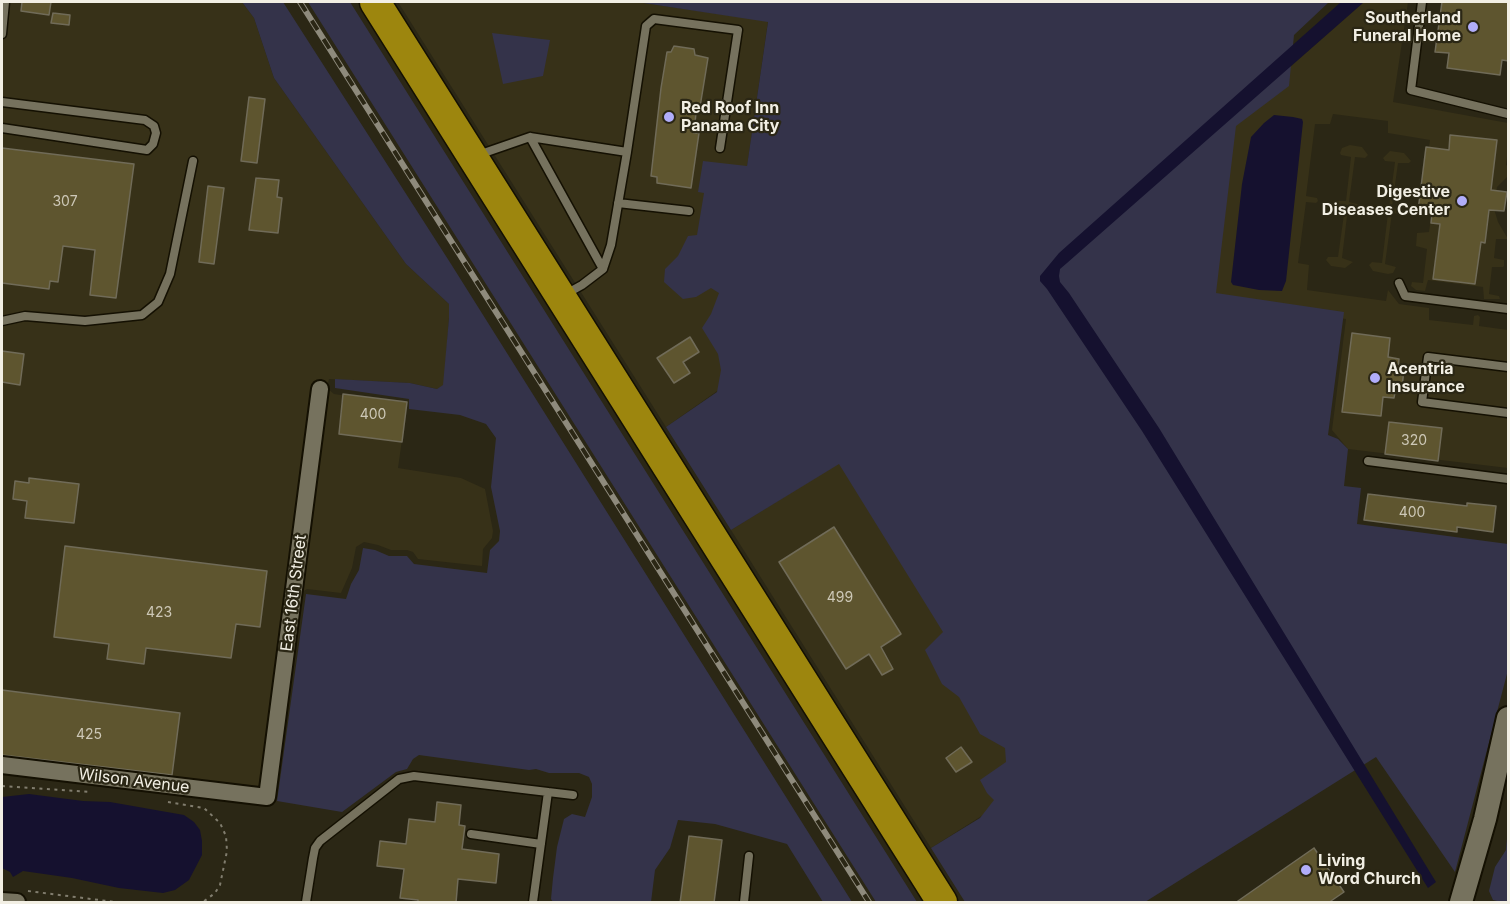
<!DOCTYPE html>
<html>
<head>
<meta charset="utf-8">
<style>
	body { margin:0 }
	#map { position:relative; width:1510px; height:904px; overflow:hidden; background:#2b2715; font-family:Inter,sans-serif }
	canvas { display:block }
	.frame { position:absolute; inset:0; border:3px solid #f2efe4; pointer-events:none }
</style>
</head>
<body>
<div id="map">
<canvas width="1510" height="904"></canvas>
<div class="frame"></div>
</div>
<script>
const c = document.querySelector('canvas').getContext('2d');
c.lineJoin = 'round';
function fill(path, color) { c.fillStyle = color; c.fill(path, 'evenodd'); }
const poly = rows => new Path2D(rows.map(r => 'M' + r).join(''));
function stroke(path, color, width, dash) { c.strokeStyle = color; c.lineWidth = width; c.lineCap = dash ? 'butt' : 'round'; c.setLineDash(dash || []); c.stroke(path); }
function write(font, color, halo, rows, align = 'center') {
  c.font = font + ' Inter,sans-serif'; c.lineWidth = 4.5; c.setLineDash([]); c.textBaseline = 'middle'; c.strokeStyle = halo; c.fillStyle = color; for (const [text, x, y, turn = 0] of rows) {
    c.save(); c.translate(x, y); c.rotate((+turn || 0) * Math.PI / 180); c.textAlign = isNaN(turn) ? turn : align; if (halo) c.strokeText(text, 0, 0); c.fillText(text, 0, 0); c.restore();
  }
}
const built = poly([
	[2,2,242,2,254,18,274,78,406,264,449,304,449,318,444,385,437,389,410,383,329,379,328,383,313,381,260,789,2,758],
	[398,2,637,2,768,21,747,167,720,389,666,427],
	[1364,2,1408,2,1393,102,1508,123,1508,149,1506,165,1508,166,1508,176,1497,187,1494,209,1498,222,1508,239,1496,239,1494,258,1504,260,1504,266,1503,267,1492,267,1489,294,1499,296,1500,299,1484,299,1483,287,1428,280,1425,291,1416,290,1411,286,1412,282,1423,283,1427,249,1416,246,1417,233,1429,232,1432,210,1424,184,1430,140,1388,133,1388,121,1333,114,1330,124,1315,124,1306,196,1317,198,1318,201,1316,203,1306,202,1298,263,1309,265,1307,290,1386,301,1388,290,1399,304,1429,308,1429,320,1473,325,1474,316,1478,315,1480,317,1479,326,1508,330,1508,468,1348,449,1332,430,1346,319,1188,297,1214,89,1258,95],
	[1350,145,1362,147,1368,155,1365,158,1355,157,1349,202,1361,205,1359,209,1348,208,1342,258,1353,262,1345,268,1331,266,1326,260,1328,257,1338,257,1345,207,1335,205,1333,203,1335,201,1346,201,1351,157,1341,155,1340,153,1342,148],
	[1390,151,1404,153,1411,161,1409,163,1398,163,1392,207,1404,210,1402,214,1392,213,1385,264,1396,267,1393,273,1388,274,1373,271,1369,265,1372,262,1382,263,1388,213,1378,211,1377,208,1378,206,1389,207,1395,162,1385,161,1383,158],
	[328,389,334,394,402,404,402,408,406,412,398,468,461,478,485,489,493,531,492,538,483,549,482,566,418,559,413,552,407,550,391,550,378,545,364,542,356,547,352,568,341,593,307,589,302,592],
	[850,456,1051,772,931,848,731,530]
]);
const green = poly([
	[242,2,283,2,451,264,852,902,823,902,787,844,715,824,678,820,670,848,655,870,651,902,553,902,551,899,553,878,557,847,564,819,572,814,585,817,592,797,592,784,589,777,579,773,549,773,536,769,529,770,419,755,413,759,407,769,396,772,342,812,277,801,306,594,346,599,351,584,359,570,363,548,375,550,389,556,407,556,414,564,487,573,490,550,499,541,500,531,491,487,496,438,486,424,460,415,409,409,409,399,335,388,335,379,410,383,437,389,443,385,449,318,449,304,406,264,274,78,254,18],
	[308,2,350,2,917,902,876,902],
	[637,2,1329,2,1294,35,1289,86,1236,126,1216,293,1344,312,1328,435,1338,439,1348,449,1344,486,1361,488,1357,524,1508,544,1508,670,1455,872,1376,757,1145,902,965,902,931,848,980,818,994,800,987,793,980,780,1006,762,1005,748,980,734,959,697,942,684,925,650,943,632,839,464,731,530,666,427,717,392,721,370,718,354,702,328,711,314,719,293,711,288,696,297,683,299,664,282,665,269,678,256,688,236,697,235,704,193,698,192,703,161,747,166,768,22],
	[492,33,550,40,543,76,503,84],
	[1508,827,1508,902,1501,902,1493,900,1489,891,1495,867,1506,850]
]);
const water = poly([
	[1341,2,1364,2,1067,263,1060,269,1059,276,1060,282,1069,293,1159,428,1436,882,1428,888,1142,431,1047,289,1040,281,1040,276,1059,253],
	[1274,115,1293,117,1302,119,1303,122,1286,281,1282,291,1259,290,1233,285,1231,282,1242,184,1251,137,1264,123],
	[29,794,83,801,110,802,184,815,194,822,200,830,202,841,202,855,189,880,175,890,163,893,119,888,72,878,23,871,13,877,10,872,2,868,2,797]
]);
const building = poly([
	[22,2,51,2,49,15,21,11,22,2],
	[1442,2,1509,2,1509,61,1502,60,1500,75,1447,68,1449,53,1435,52,1442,2],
	[53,13,70,15,69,25,51,23,53,13],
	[674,46,694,49,695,55,708,58,699,113,696,113,694,133,699,133,691,188,657,183,657,177,651,176,661,88,667,52,671,52,674,46],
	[249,97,265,99,257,163,241,161,249,97],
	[1450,135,1497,140,1491,190,1507,192,1504,211,1489,210,1485,243,1481,242,1475,284,1433,279,1440,224,1431,223,1432,213,1418,211,1426,147,1449,150,1450,135],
	[2,148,134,164,116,298,90,295,95,250,63,246,58,282,50,281,49,289,2,283,2,148],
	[256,178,279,180,277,197,282,198,278,233,249,230,256,178],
	[208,186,224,188,214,264,199,262,208,186],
	[1352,333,1390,338,1388,357,1399,359,1398,369,1404,370,1402,387,1396,386,1394,398,1383,397,1381,416,1342,412,1352,333],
	[690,337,699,352,683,362,690,373,674,383,657,358,690,337],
	[2,351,24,354,20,385,2,382,2,351],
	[343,394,407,402,402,442,339,434,343,394],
	[1389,422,1442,428,1438,461,1385,454,1389,422],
	[29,478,79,484,74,523,25,518,27,501,13,499,15,481,29,483,29,478],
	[1368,494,1467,506,1467,503,1496,506,1493,532,1457,527,1457,532,1364,520,1368,494],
	[834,527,901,634,881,647,893,669,882,675,869,654,846,669,779,562,834,527],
	[65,546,267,571,260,627,236,624,231,658,146,648,144,664,107,659,109,644,54,637,65,546],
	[2,690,180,713,172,775,2,755,2,690],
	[961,747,972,762,956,772,946,758,961,747],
	[437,802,461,805,459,825,465,826,462,849,499,854,496,883,458,879,456,903,418,903,418,900,400,898,404,869,377,866,380,841,406,844,409,819,435,822,437,802],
	[689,836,722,840,714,903,680,903,689,836],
	[1314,848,1344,892,1328,903,1235,903,1314,848]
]);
const path = poly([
	[2,786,91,792],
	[168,802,204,808,220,823,226,836,227,851,220,885,215,893,203,902],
	[28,891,115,902]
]);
const lane = poly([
	[1422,2,1411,90,1508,114],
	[2,34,5,2],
	[2,102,145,120,154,126,156,133,153,144,147,150,2,128],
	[530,137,603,269],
	[627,152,646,26,654,19,738,30,720,148],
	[478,155,530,137,627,152,611,245,603,269,582,285,564,295],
	[618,203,689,211],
	[1399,283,1405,296,1508,309],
	[2,321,25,316,85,321,142,315,158,302,170,274,193,161],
	[1508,367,1428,357,1422,402,1508,413],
	[1368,461,1508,479],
	[471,834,541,844],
	[306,902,313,858,315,848,320,841,399,779,414,776,573,795],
	[533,902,548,792],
	[744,902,749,856]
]);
const street = poly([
	[2,765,267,797,320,389],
	[2,901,17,902]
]);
const secondary = poly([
	[1461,902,1485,819,1508,718]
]);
const highway = poly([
	[375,2,942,902]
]);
const rail = poly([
	[300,2,869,902]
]);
const markers = [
	[1473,27,6,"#b1adfa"],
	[669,117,6,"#b1adfa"],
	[1462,201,6,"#b1adfa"],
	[1375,378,6,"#b1adfa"],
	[1306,870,6,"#b1adfa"]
];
const numberNames = [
	["307",65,202],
	["400",373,415],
	["320",1414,441],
	["400",1412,513],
	["499",840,598],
	["423",159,613],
	["425",89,735]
];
const poiNames = [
	["Southerland",1461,18,"right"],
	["Funeral Home",1461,36,"right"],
	["Red Roof Inn",681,108],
	["Panama City",681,126],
	["Digestive",1450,192,"right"],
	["Diseases Center",1450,210,"right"],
	["Acentria",1387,369],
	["Insurance",1387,387],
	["Living",1318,861],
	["Word Church",1318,879]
];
const streetNames = [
	["East 16th Street",294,593,-83],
	["Wilson Avenue",134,781,7]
];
fill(built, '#373118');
fill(green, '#34334a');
fill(water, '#15112f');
fill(building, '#5e552f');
stroke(building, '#706b58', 1.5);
stroke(lane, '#141002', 11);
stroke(street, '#141002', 20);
stroke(secondary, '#141002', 26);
stroke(highway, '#141002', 33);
stroke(path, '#817d6e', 2, [3, 4.5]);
stroke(lane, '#76725e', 8);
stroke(street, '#76725e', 16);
stroke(secondary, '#76725e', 22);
stroke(highway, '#9d860e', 30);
stroke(rail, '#8e8a7c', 6);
stroke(rail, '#2b2715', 4, [11]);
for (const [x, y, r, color] of markers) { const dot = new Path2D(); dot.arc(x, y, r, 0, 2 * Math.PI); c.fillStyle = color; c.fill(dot); stroke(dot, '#2b2715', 2); }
write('14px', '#cdc8b7', null, numberNames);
write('bold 16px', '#f2efe4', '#2b2715', poiNames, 'left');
write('16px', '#f2efe4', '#2b2715', streetNames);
</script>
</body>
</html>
